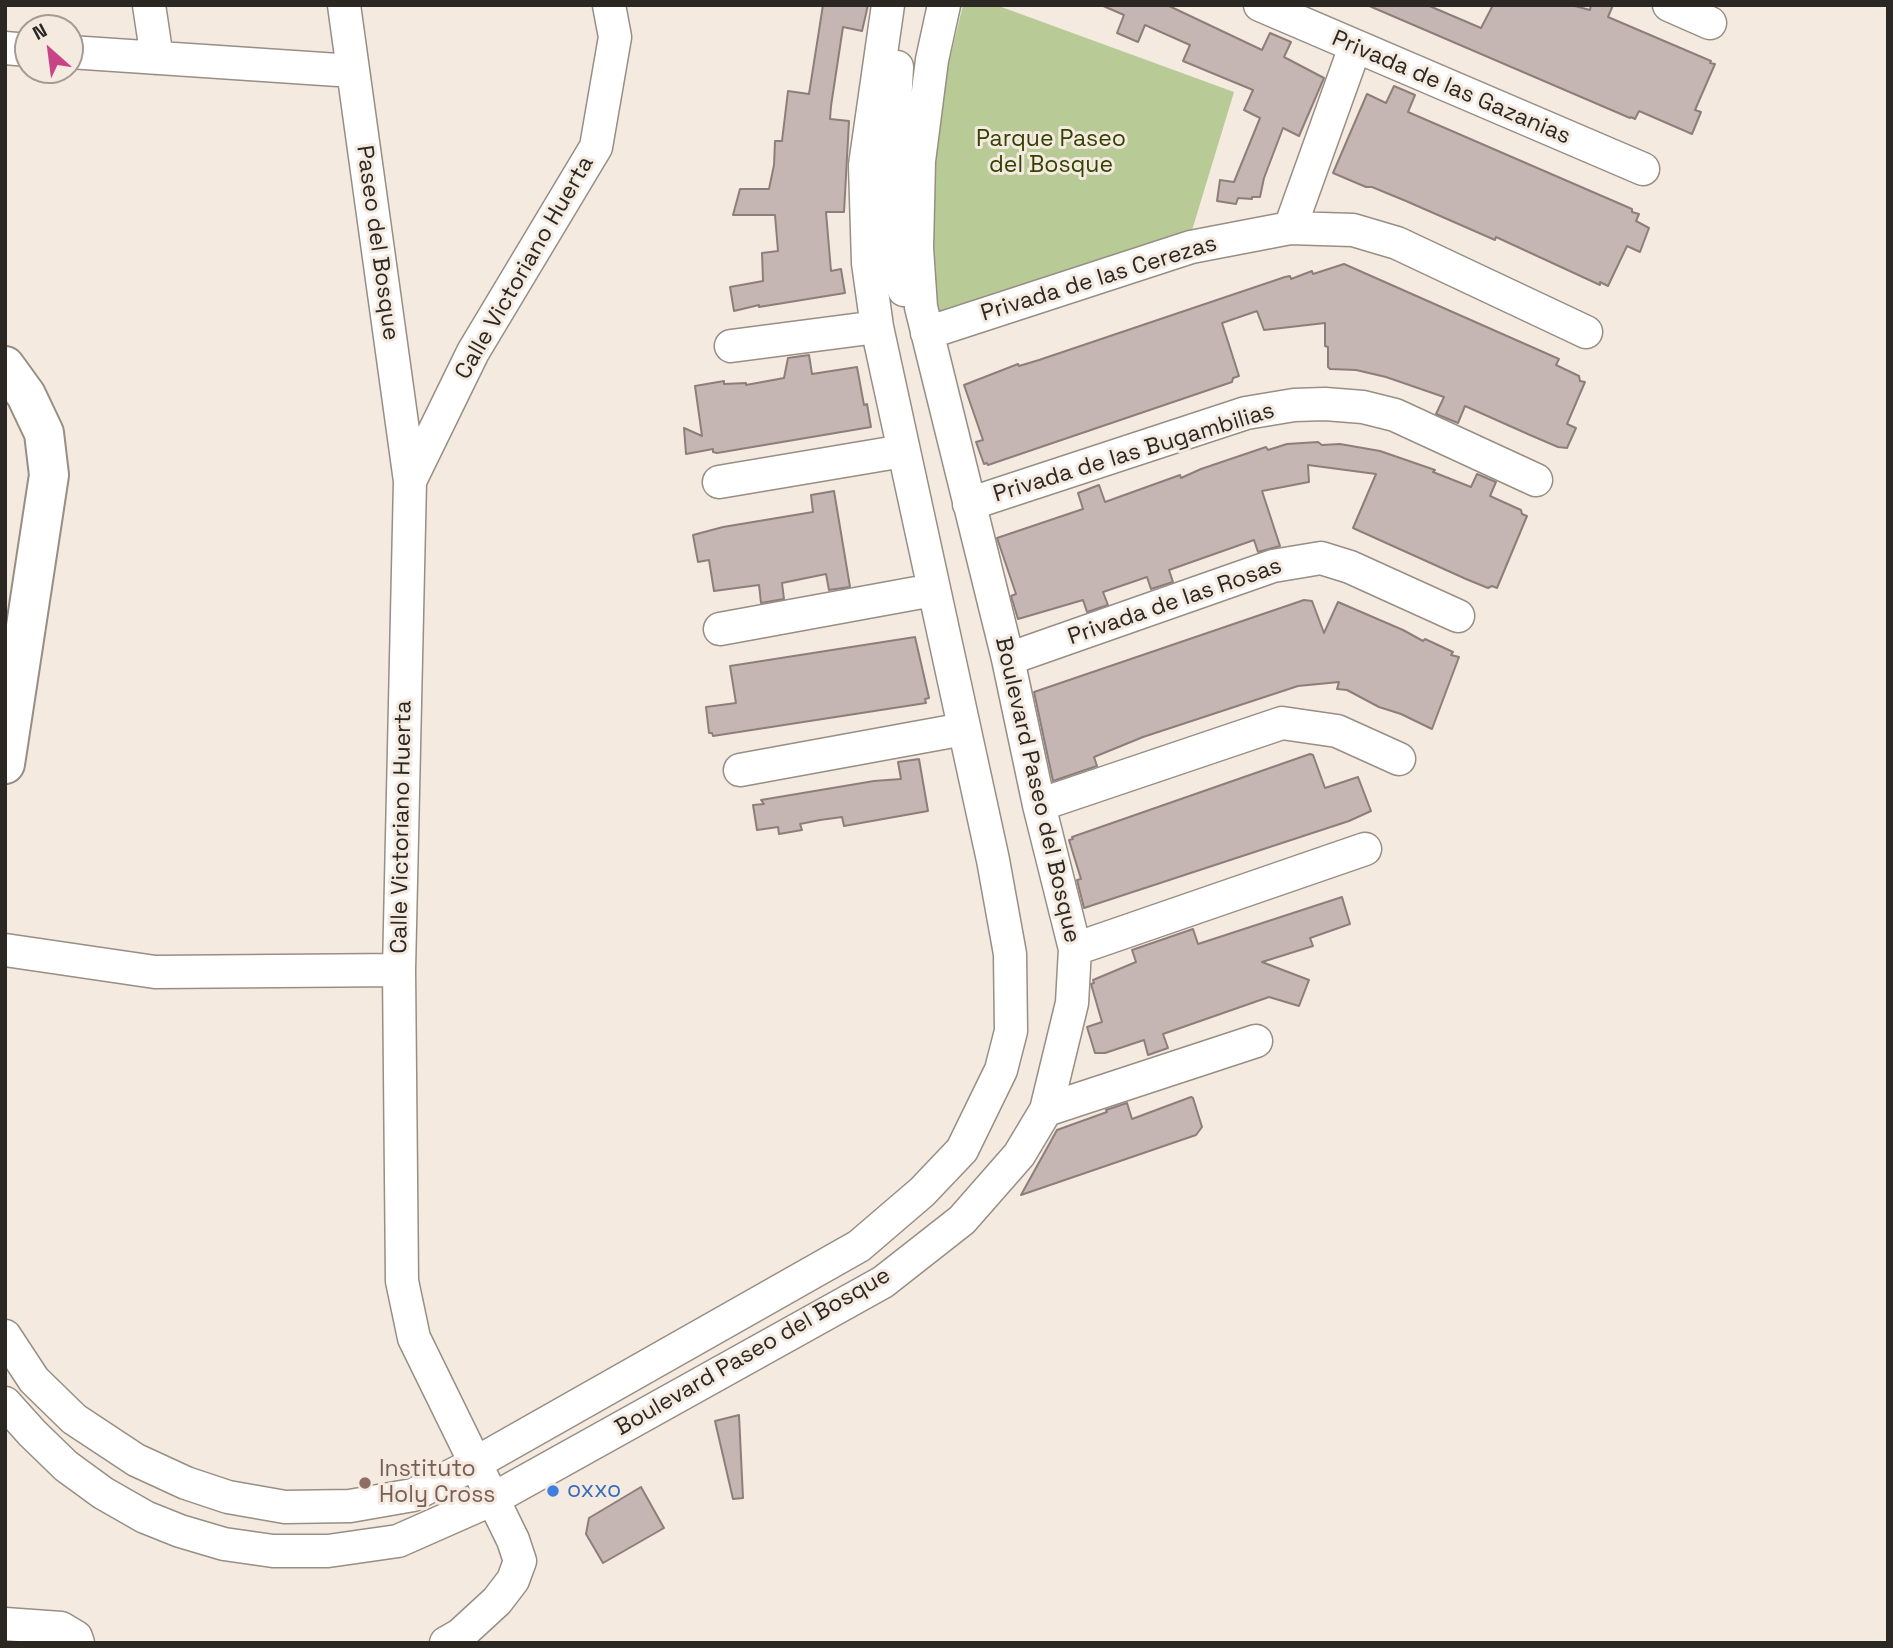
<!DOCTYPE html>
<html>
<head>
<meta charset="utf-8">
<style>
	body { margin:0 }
	#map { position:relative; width:1893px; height:1648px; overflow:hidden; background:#f5eadf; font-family:"Space Grotesk",sans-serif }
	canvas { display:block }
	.frame { position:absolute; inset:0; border:7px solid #2b2723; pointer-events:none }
	.north { position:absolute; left:14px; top:14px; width:70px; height:70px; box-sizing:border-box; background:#f5eadf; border:2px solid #a49c94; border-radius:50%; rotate:332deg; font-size:19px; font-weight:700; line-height:28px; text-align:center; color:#2b2723 }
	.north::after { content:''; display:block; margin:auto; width:24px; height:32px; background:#c84487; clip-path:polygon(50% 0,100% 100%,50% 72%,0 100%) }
</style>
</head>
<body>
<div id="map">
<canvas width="1893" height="1648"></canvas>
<div class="frame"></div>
<div class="north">N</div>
</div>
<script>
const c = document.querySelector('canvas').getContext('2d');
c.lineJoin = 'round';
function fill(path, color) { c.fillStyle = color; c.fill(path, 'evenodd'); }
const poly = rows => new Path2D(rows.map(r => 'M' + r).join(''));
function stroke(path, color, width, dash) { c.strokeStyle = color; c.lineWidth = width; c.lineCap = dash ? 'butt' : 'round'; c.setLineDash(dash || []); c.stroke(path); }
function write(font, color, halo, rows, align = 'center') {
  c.font = font + ' "Space Grotesk",sans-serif'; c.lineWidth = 6; c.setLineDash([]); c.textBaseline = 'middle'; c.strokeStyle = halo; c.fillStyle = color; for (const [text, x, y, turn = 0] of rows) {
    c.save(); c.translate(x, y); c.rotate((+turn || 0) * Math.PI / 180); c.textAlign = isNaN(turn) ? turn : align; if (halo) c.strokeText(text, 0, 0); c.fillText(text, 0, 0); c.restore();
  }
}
const green = poly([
	[963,5,996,5,1234,92,1190,237,938,313,928,149]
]);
const building = poly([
	[823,5,868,5,862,31,843,27,831,106,830,119,849,121,844,212,826,212,831,271,841,269,845,293,759,307,759,305,734,311,730,287,763,281,762,253,778,251,775,215,733,215,740,189,769,189,774,165,775,141,782,141,788,91,809,94,823,5],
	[1101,5,1167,5,1262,50,1270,33,1291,42,1284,57,1324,78,1299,136,1283,128,1264,178,1260,197,1252,197,1252,199,1238,198,1236,204,1217,201,1220,180,1234,182,1260,118,1244,110,1253,90,1183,61,1190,45,1145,25,1138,42,1117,33,1124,15,1101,5],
	[1367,5,1427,5,1481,28,1493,5,1571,5,1590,10,1591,5,1613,5,1608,17,1711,61,1710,63,1715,64,1695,110,1701,112,1692,134,1639,111,1635,119,1631,117,1630,118,1367,5],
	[1394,86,1415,95,1408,112,1632,209,1632,212,1639,214,1636,221,1649,228,1640,252,1627,246,1608,286,1600,282,1600,285,1496,237,1495,240,1406,201,1372,187,1366,187,1333,173,1367,94,1386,103,1394,86],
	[1344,264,1559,359,1556,365,1579,376,1580,381,1585,382,1567,424,1576,428,1567,448,1558,447,1530,435,1465,406,1458,423,1436,414,1444,397,1386,377,1356,370,1330,369,1328,367,1328,347,1325,346,1325,323,1264,330,1257,311,1222,323,1239,376,1233,378,1232,382,988,465,987,463,984,464,976,442,983,440,964,385,1018,364,1019,366,1039,360,1285,277,1290,276,1291,279,1312,271,1313,274,1344,264],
	[809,355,812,374,857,367,864,405,867,404,871,427,717,453,713,452,713,449,686,454,684,428,702,436,695,386,724,381,724,384,746,383,746,385,784,378,788,358,809,355],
	[1318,442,1322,445,1340,444,1380,451,1435,470,1433,472,1471,487,1477,474,1496,482,1490,496,1521,510,1522,514,1527,516,1497,588,1492,586,1488,588,1466,579,1353,528,1376,474,1308,465,1309,482,1262,491,1280,546,1258,552,1254,540,1169,570,1173,582,1151,589,1147,577,1103,592,1108,605,1087,612,1083,600,1018,619,1011,596,1016,594,997,538,1083,509,1078,493,1099,485,1105,502,1180,475,1181,478,1201,469,1266,447,1268,450,1287,444,1318,442],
	[834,491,850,587,829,590,826,574,782,583,784,599,761,603,759,585,714,591,709,560,698,562,693,535,723,527,813,512,811,495,834,491],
	[1304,600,1312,601,1324,633,1338,602,1403,630,1423,641,1425,639,1453,652,1451,655,1459,657,1432,729,1401,714,1379,707,1347,690,1337,689,1339,682,1298,686,1143,737,1094,757,1097,766,1053,781,1034,692,1304,600],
	[915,637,929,698,925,699,926,703,713,736,712,733,709,733,706,707,736,703,730,666,915,637],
	[1310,754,1313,755,1325,788,1358,777,1371,811,1349,821,1084,908,1077,880,1081,879,1069,840,1073,839,1072,837,1310,754],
	[919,759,928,811,844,826,842,817,820,820,800,824,802,830,779,834,778,827,757,830,753,805,764,804,761,800,874,781,901,779,898,762,919,759],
	[1342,897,1350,924,1310,938,1313,946,1262,962,1309,980,1299,1006,1269,997,1163,1034,1168,1048,1148,1055,1144,1040,1105,1053,1095,1053,1087,1027,1102,1022,1091,984,1094,983,1093,980,1136,962,1132,950,1193,929,1198,944,1342,897],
	[1191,1097,1193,1098,1202,1127,1196,1135,1021,1195,1057,1130,1107,1112,1106,1110,1127,1103,1132,1119,1191,1097],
	[739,1415,743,1498,733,1499,715,1421,739,1415],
	[641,1487,664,1528,603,1563,586,1534,589,1518,641,1487]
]);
const minor = poly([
	[149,5,157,58],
	[344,5,410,481],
	[1260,5,1643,169],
	[1669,5,1710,23],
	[5,48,28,50],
	[70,52,353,71],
	[897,67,889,223,904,290],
	[1290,228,1355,47],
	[927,333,1191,247,1290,228,1353,230,1397,243,1586,332],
	[731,346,877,327],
	[719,482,903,451],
	[969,504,1246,413,1294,405,1325,404,1363,407,1395,415,1536,480],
	[720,629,933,590],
	[1008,659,1273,566,1321,558,1350,567,1458,616],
	[740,770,964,729],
	[1039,805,1282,723,1337,731,1399,759],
	[1075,949,1365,849],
	[5,950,155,972,399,970],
	[1046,1110,1256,1041],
	[5,1336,34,1380,74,1419,136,1460,186,1483,228,1497,285,1507,350,1506,413,1495,474,1464,859,1246,922,1192,962,1150,1001,1070,1011,1031,1010,954,993,860,877,327,868,263,865,165,888,5],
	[5,1403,32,1433,66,1466,103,1493,145,1517,180,1531,224,1544,273,1551,328,1551,398,1541,493,1499,883,1282,962,1220,1019,1155,1046,1110,1072,1003,1075,949,1039,805,1008,659,921,307,917,248,919,161,932,60,944,5],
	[5,1624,61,1628,76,1637,78,1643],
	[446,1643,460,1635,497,1601,513,1580,520,1561,513,1540,414,1338,402,1281,399,970,410,481,473,352,596,147,615,37,609,5]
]);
const major = poly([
	[5,366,26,395,44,433,49,475,5,764]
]);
const markers = [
	[365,1483,7,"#8d6e63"],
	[553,1491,7,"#3f7fe0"]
];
const streetNames = [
	["Privada de las Gazanias",1451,88,23],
	["Paseo del Bosque",377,243,82],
	["Calle Victoriano Huerta",525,268,-60],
	["Privada de las Cerezas",1099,279,-17],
	["Privada de las Bugambilias",1134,453,-17],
	["Privada de las Rosas",1175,602,-19],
	["Boulevard Paseo del Bosque",1037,790,77],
	["Calle Victoriano Huerta",402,827,-89],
	["Boulevard Paseo del Bosque",753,1352,-30]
];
const parkNames = [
	["Parque Paseo",1051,140],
	["del Bosque",1051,166]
];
const educationNames = [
	["Instituto",379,1470],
	["Holy Cross",379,1496]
];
const shopNames = [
	["oxxo",567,1491]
];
fill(green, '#b8cb96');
fill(building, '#c6b6b3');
stroke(building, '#8d7e7b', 2);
stroke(minor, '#978e84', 35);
stroke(major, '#978e84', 42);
stroke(minor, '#fff', 32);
stroke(major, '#fff', 38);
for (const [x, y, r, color] of markers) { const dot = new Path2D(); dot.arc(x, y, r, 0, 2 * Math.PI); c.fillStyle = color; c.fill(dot); stroke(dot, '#f5eadf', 2.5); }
write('23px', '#2b2723', '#f5eadf', streetNames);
write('23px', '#324202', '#f5eadf', parkNames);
write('23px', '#785e54', '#f5eadf', educationNames, 'left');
write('23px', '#366cbe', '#f5eadf', shopNames, 'left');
</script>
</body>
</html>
